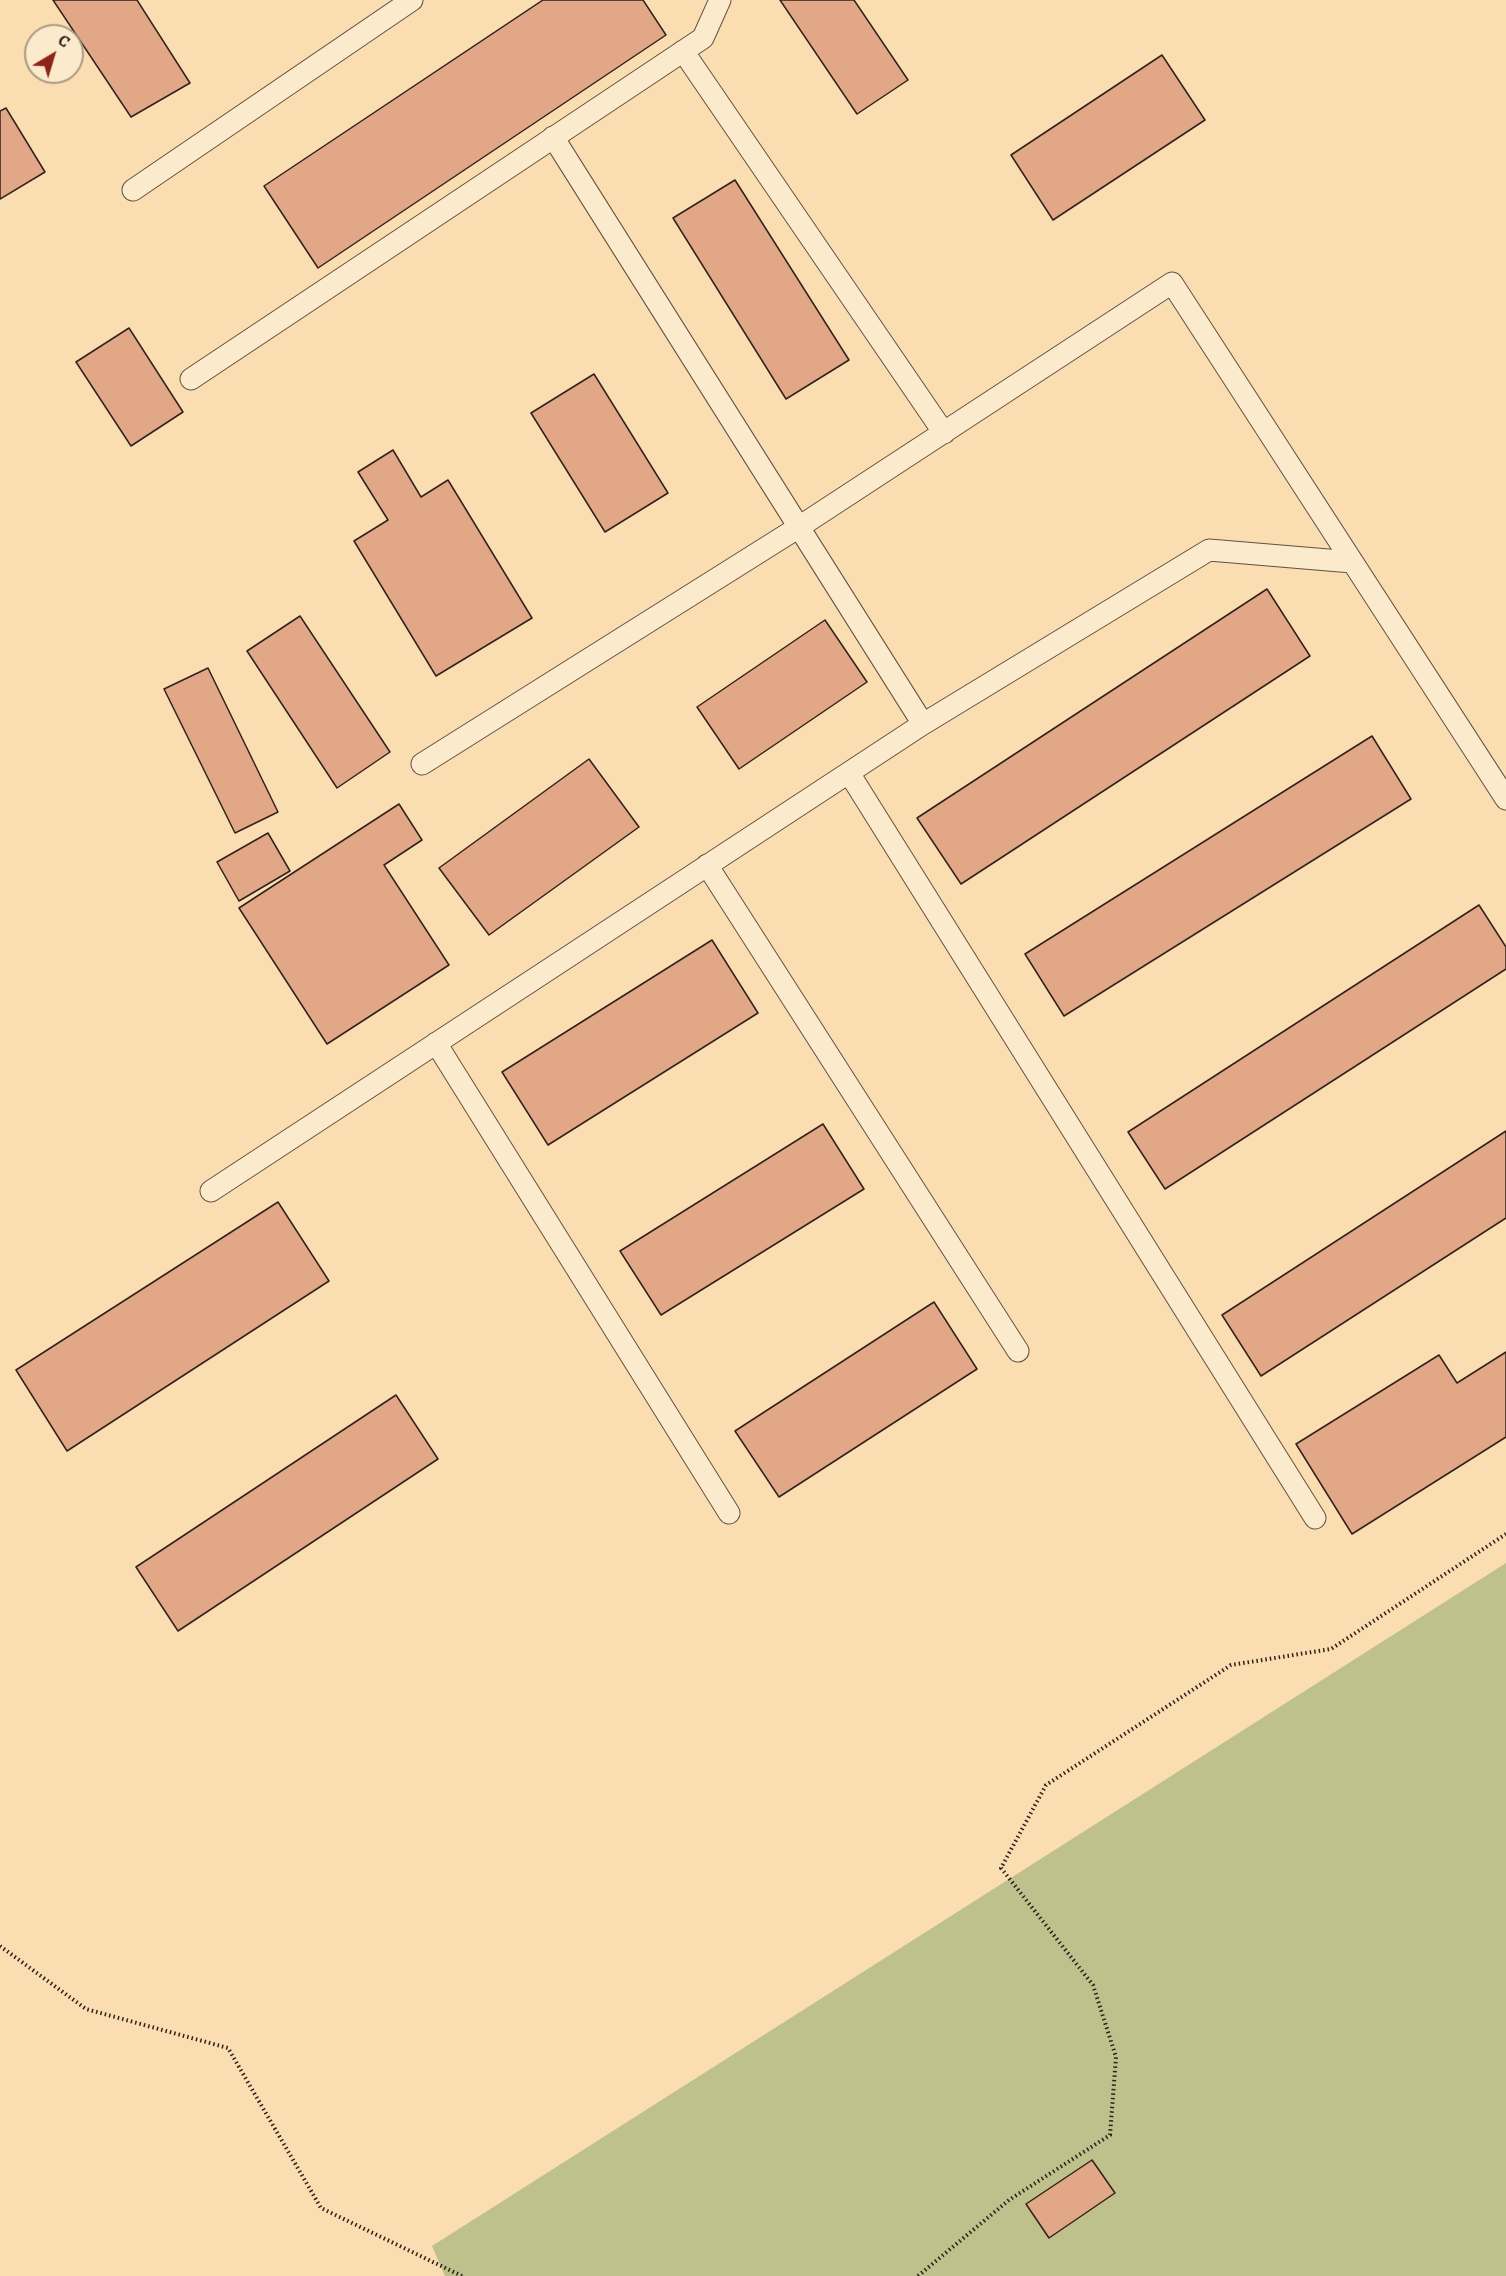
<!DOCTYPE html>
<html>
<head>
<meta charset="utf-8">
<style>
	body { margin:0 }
	#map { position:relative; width:1506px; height:2276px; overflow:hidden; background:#fadeb2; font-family:Alegreya,serif }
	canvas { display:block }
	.north { position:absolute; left:24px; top:24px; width:60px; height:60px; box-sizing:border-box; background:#fceacd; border:2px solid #ab9a86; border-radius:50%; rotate:38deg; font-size:16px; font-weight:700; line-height:24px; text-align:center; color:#31211b }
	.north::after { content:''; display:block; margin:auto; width:21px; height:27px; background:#8f2418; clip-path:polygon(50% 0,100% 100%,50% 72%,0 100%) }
</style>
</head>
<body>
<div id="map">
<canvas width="1506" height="2276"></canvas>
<div class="north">С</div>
</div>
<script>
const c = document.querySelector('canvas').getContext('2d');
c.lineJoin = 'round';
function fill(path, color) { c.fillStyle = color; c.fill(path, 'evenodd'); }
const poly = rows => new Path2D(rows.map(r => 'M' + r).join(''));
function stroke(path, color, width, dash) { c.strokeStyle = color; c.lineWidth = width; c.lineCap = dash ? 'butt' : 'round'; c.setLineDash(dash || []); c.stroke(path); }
const green = poly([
	[1506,1563,1506,2276,445,2276,432,2246]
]);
const building = poly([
	[53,0,137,0,190,83,131,117,53,0],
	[543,0,643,0,666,35,318,268,264,186,543,0],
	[780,0,854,0,908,80,857,114,780,0],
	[1162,55,1205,120,1053,220,1011,155,1162,55],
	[6,108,45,172,0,199,0,111,6,108],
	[735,180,849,360,786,399,673,218,735,180],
	[129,328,183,412,131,446,76,362,129,328],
	[594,374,668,493,605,532,531,413,594,374],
	[393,450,421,497,448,480,532,618,436,676,354,541,388,520,358,472,393,450],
	[1267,589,1310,656,961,884,917,818,1267,589],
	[300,616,390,752,337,788,247,651,300,616],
	[825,620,867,682,739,769,697,707,825,620],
	[208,668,278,812,235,833,164,689,208,668],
	[1372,736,1411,799,1064,1016,1025,954,1372,736],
	[589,759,639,827,489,935,439,868,589,759],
	[399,804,422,840,384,865,449,965,327,1044,239,908,399,804],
	[268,833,290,871,239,901,217,862,268,833],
	[1479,905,1506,947,1506,969,1165,1189,1128,1132,1479,905],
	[712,940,758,1013,548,1145,502,1072,712,940],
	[823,1124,864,1189,661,1315,620,1251,823,1124],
	[1506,1131,1506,1218,1261,1376,1222,1315,1506,1131],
	[278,1202,329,1281,67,1451,16,1370,278,1202],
	[934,1302,977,1369,779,1497,735,1431,934,1302],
	[1506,1352,1506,1437,1352,1534,1296,1444,1439,1355,1457,1383,1506,1352],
	[396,1395,438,1459,178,1631,136,1567,396,1395],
	[1092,2160,1115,2193,1049,2238,1026,2204,1092,2160]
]);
const path = poly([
	[0,1946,86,2009,228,2048,321,2208,462,2276],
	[918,2276,1009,2200,1110,2135,1116,2057,1093,1985,1001,1868,1046,1785,1231,1665,1331,1649,1506,1534]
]);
const lane = poly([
	[683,51,944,433],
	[553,137,923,724],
	[133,190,412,0],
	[191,379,703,38,720,0],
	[422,764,799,527,1172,283,1506,799],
	[849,773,1315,1518],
	[707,865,1018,1351],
	[436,1043,729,1513],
	[211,1191,923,724,1209,550,1352,562]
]);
fill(green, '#bfc18c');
fill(building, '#e1a786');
stroke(building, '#31211b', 1.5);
stroke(lane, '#635041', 23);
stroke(path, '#31211b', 4, [1.5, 3]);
stroke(lane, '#fceacd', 21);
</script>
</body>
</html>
